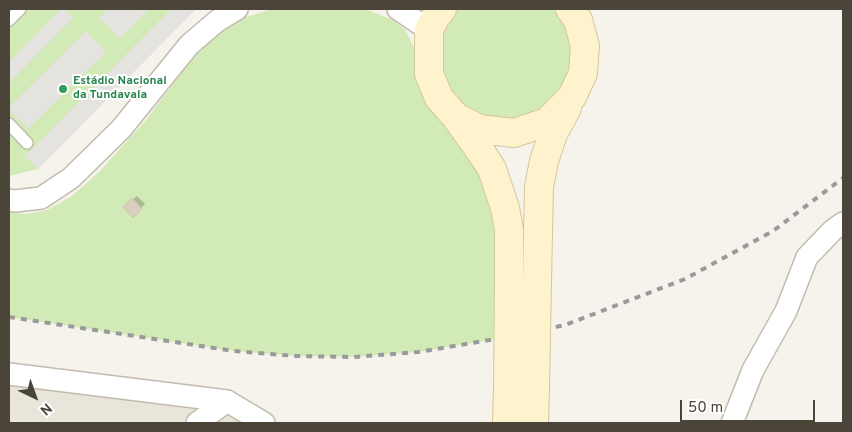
<!DOCTYPE html>
<html>
<head>
<meta charset="utf-8">
<style>
	body { margin:0 }
	#map { position:relative; width:852px; height:432px; overflow:hidden; background:#f6f3ec; font-family:Overpass,sans-serif }
	canvas { display:block }
	.frame { position:absolute; inset:0; border:10px solid #4b4439; pointer-events:none }
	.north { position:absolute; left:10px; top:372px; width:50px; height:50px; -webkit-text-stroke:4px #fff; paint-order:stroke; rotate:138deg; font-size:14px; font-weight:700; line-height:20px; text-align:center; color:#4b4439 }
	.north::after { content:''; display:block; margin:auto; width:18px; height:22px; background:#4b4439; clip-path:polygon(50% 0,100% 100%,50% 72%,0 100%) }
	.scale { position:absolute; left:680px; top:400px; width:135px; height:22px; box-sizing:border-box; border:2px solid #4b4439; border-top:0; padding-left:6px; font-size:15px; line-height:18px; white-space:nowrap; color:#4b4439; -webkit-text-stroke:4px #fff; paint-order:stroke }
</style>
</head>
<body>
<div id="map">
<canvas width="852" height="432"></canvas>
<div class="frame"></div>
<div class="north">N</div>
<div class="scale">50 m</div>
</div>
<script>
const c = document.querySelector('canvas').getContext('2d');
c.lineJoin = 'round';
function fill(path, color) { c.fillStyle = color; c.fill(path, 'evenodd'); }
const poly = rows => new Path2D(rows.map(r => 'M' + r).join(''));
function stroke(path, color, width, dash) { c.strokeStyle = color; c.lineWidth = width; c.lineCap = dash ? 'butt' : 'round'; c.setLineDash(dash || []); c.stroke(path); }
function write(font, color, halo, rows, align = 'center') {
  c.font = font + ' Overpass,sans-serif'; c.lineWidth = 4; c.setLineDash([]); c.textBaseline = 'middle'; c.strokeStyle = halo; c.fillStyle = color; for (const [text, x, y, turn = 0] of rows) {
    c.save(); c.translate(x, y); c.rotate((+turn || 0) * Math.PI / 180); c.textAlign = isNaN(turn) ? turn : align; if (halo) c.strokeText(text, 0, 0); c.fillText(text, 0, 0); c.restore();
  }
}
const residential = poly([
	[9,374,227,401,264,423,9,423]
]);
const green = poly([
	[9,9,196,9,38,169,9,176],
	[272,9,365,9,393,20,405,30,416,51,481,170,496,217,496,339,418,352,354,357,296,356,234,351,9,317,9,212,27,214,47,210,72,196,100,171,146,120,200,48,233,21],
	[457,9,555,9,562,16,572,37,574,60,567,83,537,114,516,121,474,114,457,101,445,84,439,63,439,42,447,21]
]);
const parking = poly([
	[61,9,64,9,73,18,9,83,9,62],
	[107,9,149,9,120,38,99,18],
	[171,9,196,9,38,169,25,156],
	[86,31,106,52,28,129,9,110,9,107]
]);
const shadow = poly([
	[137,196,145,204,133,216,124,207]
]);
const building = poly([
	[132,198,142,209,133,218,123,207,132,198]
]);
const lane = poly([
	[9,20,20,9],
	[9,124,27,143]
]);
const street = poly([
	[398,9,429,30],
	[9,200,15,201,41,198,71,178,121,129,189,45,217,21,237,9],
	[9,374,227,401,264,423],
	[197,423,227,401],
	[732,423,753,370,786,311,807,257,833,230,843,223]
]);
const secondary = poly([
	[442,9,435,18,429,30,429,74,439,98,456,117,481,152,492,169,505,208,509,230,509,282],
	[456,117,479,129,514,133,547,122,572,97,583,73,585,46,578,20,570,9],
	[537,282,539,187,544,161,553,134,567,108],
	[507,423,508,387],
	[534,423,535,389]
]);
const rail = poly([
	[9,317,234,351,296,356,354,357,418,352,496,339,565,325,685,279,773,231,843,178]
]);
const secondaryBridge = poly([
	[508,387,509,282],
	[535,389,537,282]
]);
const markers = [
	[63,89,5,"#2e9e5b"]
];
const leisureNames = [
	["Estádio Nacional",73,82],
	["da Tundavala",73,96]
];
fill(residential, '#eae5da');
fill(green, '#d2eab5');
fill(parking, '#e5e3e0');
fill(shadow, '#0003');
fill(building, '#d8cfc1');
stroke(building, '#d3c7b4', 1);
stroke(lane, '#c2bbae', 14);
stroke(street, '#c2bbae', 24);
stroke(secondary, '#d6c79b', 30);
stroke(lane, '#fff', 11);
stroke(street, '#fff', 21);
stroke(secondary, '#fff3cd', 28);
stroke(rail, '#9a9a9a', 4, [6, 6]);
stroke(secondaryBridge, '#d6c79b', 30, []);
stroke(secondaryBridge, '#fff3cd', 28);
for (const [x, y, r, color] of markers) { const dot = new Path2D(); dot.arc(x, y, r, 0, 2 * Math.PI); c.fillStyle = color; c.fill(dot); stroke(dot, '#fff', 2); }
write('bold 12px', '#27864d', '#fff', leisureNames, 'left');
</script>
</body>
</html>
